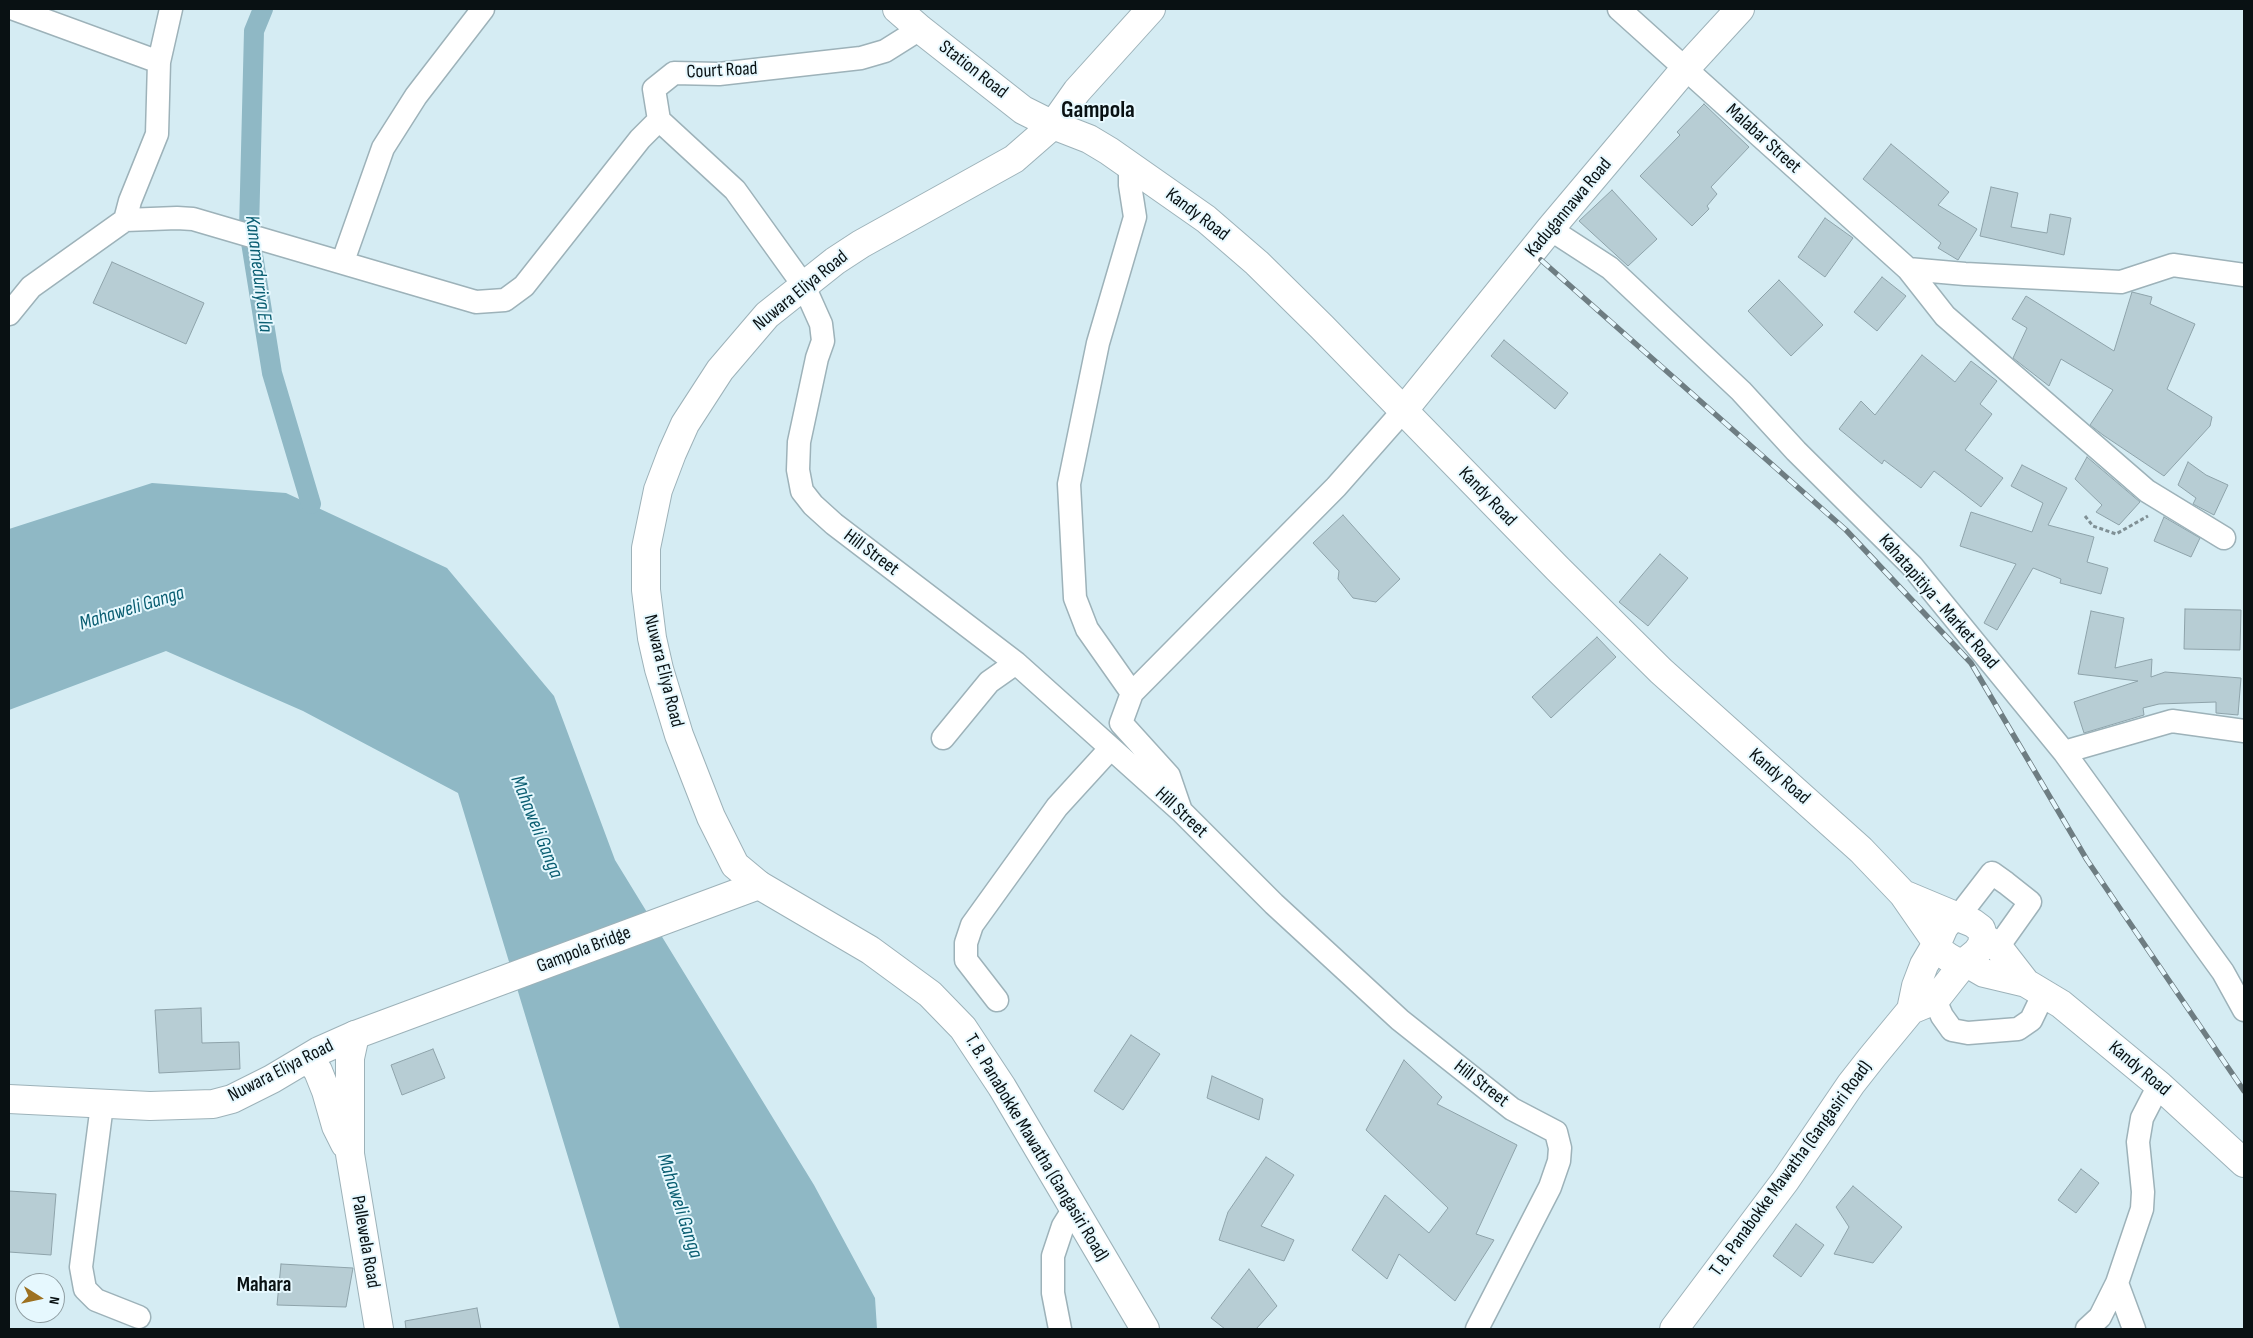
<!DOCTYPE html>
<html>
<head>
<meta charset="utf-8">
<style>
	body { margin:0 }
	#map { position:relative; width:2253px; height:1338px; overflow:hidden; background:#d5ecf3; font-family:"Sofia Sans Condensed",sans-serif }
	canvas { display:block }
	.frame { position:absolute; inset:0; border:10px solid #091113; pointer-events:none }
	.north { position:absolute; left:15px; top:1273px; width:50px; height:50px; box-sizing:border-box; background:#e6f8fe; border:1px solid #8e9ca0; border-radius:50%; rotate:100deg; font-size:14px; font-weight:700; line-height:20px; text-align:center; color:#091113 }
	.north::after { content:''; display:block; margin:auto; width:18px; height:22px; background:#9d7121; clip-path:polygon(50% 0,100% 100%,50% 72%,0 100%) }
</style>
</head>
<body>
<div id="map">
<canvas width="2253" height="1338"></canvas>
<div class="frame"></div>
<div class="north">N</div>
</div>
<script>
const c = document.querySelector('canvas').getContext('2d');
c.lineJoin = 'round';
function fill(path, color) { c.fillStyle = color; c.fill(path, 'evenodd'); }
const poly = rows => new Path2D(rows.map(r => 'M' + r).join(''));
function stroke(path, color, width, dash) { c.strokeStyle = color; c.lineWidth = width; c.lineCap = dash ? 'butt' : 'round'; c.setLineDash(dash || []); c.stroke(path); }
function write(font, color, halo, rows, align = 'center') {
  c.font = font + ' "Sofia Sans Condensed",sans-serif'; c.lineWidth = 4; c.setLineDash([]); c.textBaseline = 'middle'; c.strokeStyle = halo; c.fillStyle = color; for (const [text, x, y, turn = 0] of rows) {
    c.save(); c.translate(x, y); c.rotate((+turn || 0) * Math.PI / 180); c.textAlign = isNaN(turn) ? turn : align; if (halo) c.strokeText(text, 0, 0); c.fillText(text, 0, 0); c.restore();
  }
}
const water = poly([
	[152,483,286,493,447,568,554,696,615,860,814,1185,875,1298,877,1329,620,1329,458,793,303,711,166,651,9,710,9,529]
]);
const canal = poly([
	[263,9,254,31,249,230,272,373,311,504]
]);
const building = poly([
	[1704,104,1749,147,1711,187,1717,194,1707,206,1709,209,1692,226,1640,176,1680,135,1677,132,1704,104],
	[1891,144,1949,192,1938,205,1977,229,1958,260,1938,248,1941,243,1863,179,1891,144],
	[1991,187,2018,193,2011,227,2047,233,2050,214,2071,218,2064,255,1980,236,1991,187],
	[1612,190,1657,239,1628,266,1579,221,1612,190],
	[1825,218,1853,238,1825,277,1798,257,1825,218],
	[112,262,204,303,186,344,93,303,112,262],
	[1882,277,1906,296,1877,331,1854,312,1882,277],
	[1779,280,1823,325,1791,356,1748,311,1779,280],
	[2132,292,2152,297,2150,304,2195,324,2167,389,2212,417,2210,426,2164,476,2103,435,2090,425,2113,390,2061,359,2049,386,2013,358,2027,328,2012,319,2026,296,2114,351,2132,292],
	[1504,340,1568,393,1555,409,1491,356,1504,340],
	[1922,355,1955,382,1971,361,1997,381,1980,404,1992,414,1965,450,2003,478,1981,507,1934,471,1921,488,1884,460,1882,464,1839,429,1861,401,1875,415,1922,355],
	[2087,457,2140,502,2119,525,2096,512,2102,505,2075,479,2087,457],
	[2188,462,2206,475,2228,485,2214,515,2193,504,2196,498,2178,485,2188,462],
	[2022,465,2067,488,2048,525,2094,537,2087,562,2108,568,2101,594,2060,583,2061,579,2033,568,1997,630,1984,623,2016,564,1960,546,1971,512,2032,532,2043,503,2011,486,2022,465],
	[1343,515,1400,579,1376,602,1353,598,1338,579,1339,571,1313,543,1343,515],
	[2164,517,2200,538,2191,557,2154,541,2164,517],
	[1660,554,1688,578,1648,626,1619,602,1660,554],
	[2185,609,2241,610,2240,650,2184,649,2185,609],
	[2091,611,2124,618,2115,668,2152,659,2151,677,2165,672,2241,678,2238,715,2216,713,2216,702,2159,704,2143,708,2144,715,2084,733,2074,702,2138,681,2078,674,2091,611],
	[1597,637,1616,657,1551,718,1532,697,1597,637],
	[201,1008,202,1043,239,1042,240,1069,159,1073,155,1010,201,1008],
	[1131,1035,1160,1054,1123,1110,1094,1091,1131,1035],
	[433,1049,445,1078,402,1095,391,1065,433,1049],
	[1404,1060,1442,1097,1437,1104,1517,1145,1476,1234,1494,1240,1455,1301,1399,1254,1387,1279,1352,1250,1385,1195,1429,1233,1448,1208,1366,1130,1404,1060],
	[1212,1076,1263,1099,1259,1120,1207,1098,1212,1076],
	[1266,1157,1294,1175,1261,1226,1294,1240,1284,1261,1219,1240,1228,1212,1266,1157],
	[2081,1169,2099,1183,2076,1213,2058,1200,2081,1169],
	[1853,1186,1902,1227,1873,1263,1834,1254,1849,1227,1836,1207,1853,1186],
	[9,1191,56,1194,51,1255,9,1252,9,1191],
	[1796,1224,1824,1245,1801,1277,1773,1256,1796,1224],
	[281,1264,353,1268,346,1307,277,1305,281,1264],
	[1249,1269,1277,1306,1256,1329,1225,1329,1211,1318,1249,1269],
	[477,1308,481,1329,406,1329,405,1321,477,1308]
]);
const path = poly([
	[2085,516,2093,526,2116,534,2148,516]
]);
const minor = poly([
	[14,9,159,62],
	[1619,9,1908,269,1945,316,2147,491,2224,538],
	[920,29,885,51,861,58,719,74,674,73,654,89,659,120,735,190,804,286,821,324,823,341,817,358,799,442,798,470,802,491,813,505,834,524,1016,663,1181,811,1274,904,1400,1020,1512,1109,1556,1132,1560,1148,1559,1161,1550,1187,1477,1329],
	[1130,167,1130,185,1135,217,1098,343,1069,484,1075,598,1087,629,1132,693],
	[125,220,130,201,157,134,159,62,171,9],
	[1550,229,1610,268,1741,391,1796,451,1912,566,2064,752,2223,972,2244,1010],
	[343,261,383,148,416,96,483,9],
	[1908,269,1965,274,2121,282,2173,265,2244,275],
	[9,314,31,287,125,220,177,218,193,219,476,302,505,300,524,286,640,139,659,120],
	[943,738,989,682,1016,663],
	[2064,752,2172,721,2244,731],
	[1181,811,1169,776,1121,723,1132,693,1336,487,1403,411],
	[1958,917,1992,873,2006,883,2030,902,1998,947],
	[997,1000,966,960,966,943,972,925,1057,807,1110,749],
	[1935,1000,1942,1016,1952,1030,1968,1033,2018,1029,2031,1020,2044,993],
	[102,1105,81,1267,85,1289,96,1300,139,1317],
	[2117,1283,2134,1329],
	[1060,1329,1053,1293,1053,1256,1063,1226,1073,1210],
	[2087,1329,2100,1317,2117,1283,2142,1209,2143,1192,2138,1142,2142,1118,2159,1085]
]);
const major = poly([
	[897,9,920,29,1023,110,1053,125,1089,139,1109,151,1206,219,1257,263,1322,327,1558,569,1661,671,1861,850,1903,894,1937,943],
	[1403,411,1550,229,1684,70,1740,9],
	[759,885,735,865,711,817,679,735,659,669,652,638,646,590,646,548,658,490,672,453,685,424,720,370,767,315,835,261,861,244,1014,159,1053,125,1077,91,1151,9],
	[1903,894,1958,917],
	[355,1035,350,1058,350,1154,379,1329],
	[308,1058,318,1071,326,1091,336,1126,345,1144]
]);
const highway = poly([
	[1958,917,1973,923,1981,929,1983,937,1982,945,1977,952,1965,962,1955,961,1948,957,1941,952,1937,943,1944,927,1950,920,1958,917],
	[1983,937,1998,947,2026,983],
	[1911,1010,1916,986,1924,965,1937,943],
	[9,1099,150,1106,213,1104,232,1099,272,1079,319,1051,355,1035,759,885,870,950,930,994,963,1028,1002,1087,1145,1329],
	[1674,1329,1785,1181,1851,1084,1873,1056,1911,1010,1935,1000,1965,962,1984,973,2026,983,2061,1004,2159,1085,2244,1163]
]);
const rail = poly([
	[1541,260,1846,530,1971,663,2087,860,2244,1091]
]);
const streetNames = [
	["Station Road",973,70,38],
	["Court Road",722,71,-3],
	["Malabar Street",1763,139,42],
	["Kadugannawa Road",1569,208,-50],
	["Kandy Road",1197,215,37],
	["Nuwara Eliya Road",801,291,-39],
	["Kandy Road",1487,497,46],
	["Hill Street",871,553,37],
	["Kahatapitiya - Market Road",1938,602,49],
	["Nuwara Eliya Road",663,671,76],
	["Kandy Road",1779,777,41],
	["Hill Street",1181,813,43],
	["Gampola Bridge",584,950,-21],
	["Kandy Road",2139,1069,40],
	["Nuwara Eliya Road",281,1071,-27],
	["Hill Street",1481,1084,38],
	["T. B. Panabokke Mawatha (Gangasiri Road)",1036,1148,59],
	["T. B. Panabokke Mawatha (Gangasiri Road)",1791,1169,-54],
	["Pallewela Road",365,1242,80]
];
const waterNames = [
	["Kanameduriya Ela",258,274,83],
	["Mahaweli Ganga",132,609,-17],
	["Mahaweli Ganga",536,827,68],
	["Mahaweli Ganga",679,1206,72]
];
const quarterNames = [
	["Mahara",264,1286]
];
const districtNames = [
	["Gampola",1098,111]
];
fill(water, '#8fb8c5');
stroke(canal, '#8fb8c5', 20);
fill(building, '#b7cdd4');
stroke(building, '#8ea3aa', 1);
stroke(minor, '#9db2b9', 25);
stroke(major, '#9db2b9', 30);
stroke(highway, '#9db2b9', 30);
stroke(path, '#809095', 3, [4, 2.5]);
stroke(minor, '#fff', 22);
stroke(major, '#fff', 28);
stroke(highway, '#fff', 28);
stroke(rail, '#6e7d82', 5.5);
stroke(rail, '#e6f8fe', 4, [11]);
write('19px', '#091113', '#e6f8fe', streetNames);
write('italic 20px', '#095d71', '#e6f8fe', waterNames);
write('bold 21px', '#091113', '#e6f8fe', quarterNames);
write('bold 24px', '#091113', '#e6f8fe', districtNames);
</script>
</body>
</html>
